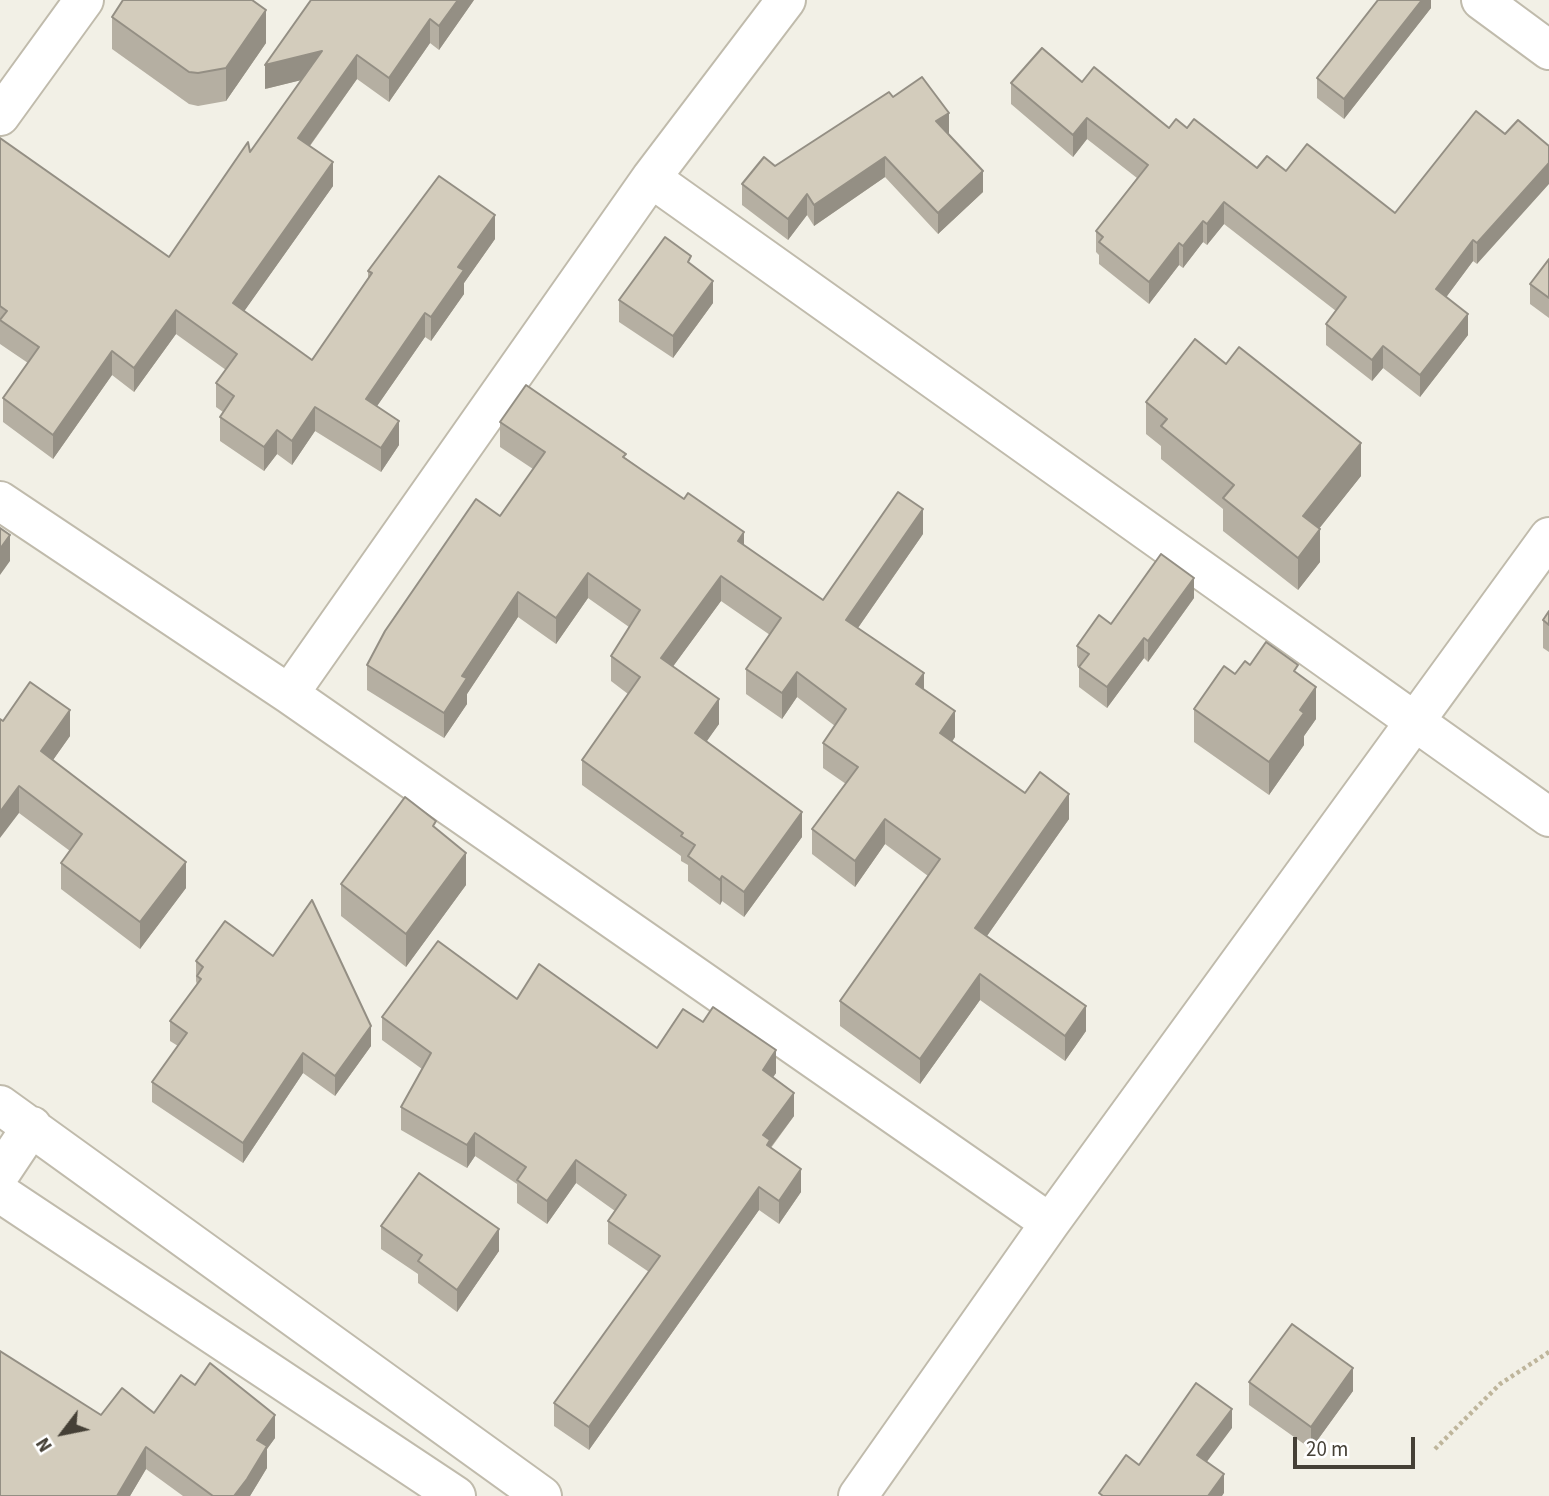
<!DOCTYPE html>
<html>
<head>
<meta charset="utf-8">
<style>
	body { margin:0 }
	#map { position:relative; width:1549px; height:1496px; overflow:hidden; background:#f2f0e6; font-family:"Source Sans 3",sans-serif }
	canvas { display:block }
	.north { position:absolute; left:28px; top:1398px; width:70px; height:70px; -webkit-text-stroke:5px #fff; paint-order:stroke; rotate:238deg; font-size:19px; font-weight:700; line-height:28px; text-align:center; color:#454036 }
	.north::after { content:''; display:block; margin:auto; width:24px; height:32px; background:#454036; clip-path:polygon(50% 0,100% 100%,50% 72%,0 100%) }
	.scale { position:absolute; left:1293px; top:1437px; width:122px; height:32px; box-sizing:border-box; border:4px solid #454036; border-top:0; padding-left:9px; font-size:21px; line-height:24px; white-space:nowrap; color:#454036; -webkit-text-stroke:5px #fff; paint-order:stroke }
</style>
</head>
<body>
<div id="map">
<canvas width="1549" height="1496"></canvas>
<div class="north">N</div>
<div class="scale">20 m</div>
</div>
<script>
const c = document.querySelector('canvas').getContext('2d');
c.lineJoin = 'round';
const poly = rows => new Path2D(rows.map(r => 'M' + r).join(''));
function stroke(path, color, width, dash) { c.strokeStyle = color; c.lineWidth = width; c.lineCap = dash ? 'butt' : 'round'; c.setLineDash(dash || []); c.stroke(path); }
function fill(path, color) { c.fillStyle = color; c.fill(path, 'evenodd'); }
const path = poly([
	[1435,1449,1500,1384,1549,1352]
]);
const minor = poly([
	[1481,0,1549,50],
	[0,116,84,0],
	[651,178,1549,817],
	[0,501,289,694,1050,1223],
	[289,694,651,178,786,0],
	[858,1496,1050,1223,1549,537]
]);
const tertiary = poly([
	[0,1105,542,1496],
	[0,1174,32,1126],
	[0,1193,456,1496]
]);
const wall = poly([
	[474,0,439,50,430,43,389,102,357,79,310,146,333,186,244,311,312,360,368,278,368,271,495,239,464,283,464,294,431,341,425,337,377,406,399,445,381,472,315,431,292,465,277,454,264,471,220,441,220,417,223,412,216,407,216,383,226,370,176,334,134,392,112,375,53,459,3,422,3,398,28,363,0,344,0,138,169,257,250,152,301,80,265,89],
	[1431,0,1431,8,1344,119,1317,98,1317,78],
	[112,17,266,43,226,101,198,106,189,104,112,49],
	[1082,82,1169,128,1187,128,1257,168,1286,171,1395,213,1505,134,1477,264,1473,261,1446,297,1468,335,1420,397,1383,368,1372,381,1326,345,1326,324,1336,311,1224,224,1207,245,1203,242,1183,268,1179,265,1149,304,1099,264,1099,255,1096,252,1096,231,1137,178,1087,139,1073,157,1011,104,1011,83],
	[893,97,948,134,983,192,938,234,885,177,814,226,807,215,788,240,742,205,742,184,775,166],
	[1549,259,1549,318,1530,304,1530,284],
	[691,265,713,303,673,358,619,322,619,300],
	[1146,402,1361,476,1319,528,1320,562,1298,590,1223,531,1223,509,1161,459,1161,446,1146,434],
	[500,422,626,458,744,545,823,600,923,534,858,628,924,690,955,737,952,742,1025,793,1069,819,987,936,1086,1031,1065,1061,980,1000,920,1084,840,1026,840,1001,928,876,885,844,855,887,812,854,812,829,846,784,823,768,823,743,835,726,797,697,782,719,746,694,746,669,770,635,721,601,673,666,719,724,706,741,802,837,744,917,722,901,720,905,688,881,688,865,681,861,681,856,582,785,582,760,628,694,611,681,611,656,629,627,588,598,556,644,518,617,467,694,467,704,444,738,367,690,367,665,500,516,533,469,500,447],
	[1194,598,1148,662,1144,658,1107,708,1079,687,1079,668,1077,666,1077,646,1111,624],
	[1549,611,1549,652,1543,648,1543,620],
	[1250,665,1298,674,1316,719,1304,736,1304,745,1269,795,1194,742,1194,709,1235,674],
	[3,721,70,736,53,760,186,888,140,949,61,889,61,863,70,851,19,813],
	[436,829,466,885,406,967,341,916,341,884],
	[196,961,371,1046,335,1096,303,1073,243,1163,152,1102,152,1082,178,1046,170,1041,170,1021,197,985,196,981],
	[517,999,657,1048,776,1073,773,1077,794,1116,771,1148,801,1192,779,1224,759,1210,589,1450,554,1426,554,1403,649,1272,608,1244,608,1221,615,1211,576,1183,547,1224,517,1203,517,1184,475,1156,467,1168,401,1130,401,1107,422,1069,382,1040,382,1017],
	[381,1226,499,1251,457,1312,418,1283,418,1274,381,1249],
	[1249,1382,1353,1391,1311,1449,1249,1405],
	[154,1413,275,1438,267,1449,267,1468,250,1496,183,1496,146,1469,130,1496,0,1496,101,1415]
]);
const shadedWall = poly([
	[458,0,474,0,439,50,439,26],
	[1422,0,1431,0,1431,8,1344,119,1344,99],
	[266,10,266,43,226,101,226,68],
	[430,19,430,43,389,102,389,78],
	[322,51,322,75,265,89,265,65],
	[357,55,357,79,298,162,298,138],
	[949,113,949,134,936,121],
	[1087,118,1087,139,1073,157,1073,135],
	[885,157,885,177,814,226,814,205],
	[333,162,333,186,233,327,233,303],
	[1549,163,1549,184,1477,264,1477,243],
	[983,171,983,192,938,234,938,213],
	[807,194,807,215,788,240,788,219],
	[1224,202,1224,224,1207,245,1207,224],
	[495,215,495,239,464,283,464,294,431,341,431,317,458,267],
	[1203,221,1203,242,1183,268,1183,246],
	[1473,240,1473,261,1436,311,1436,289],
	[1179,243,1179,265,1149,304,1149,282],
	[713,281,713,303,673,358,673,336],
	[176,310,176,334,134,392,134,368],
	[425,313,425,337,366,422,366,399],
	[1468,314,1468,335,1420,397,1420,375],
	[1383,346,1383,368,1372,381,1372,360],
	[112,351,112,375,53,459,53,435],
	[315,407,315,431,292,465,292,441],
	[399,421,399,445,381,472,381,448],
	[277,430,277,454,264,471,264,447],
	[1361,443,1361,476,1303,549,1303,516],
	[923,509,923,534,846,645,846,620],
	[1320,529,1320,562,1298,590,1298,558],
	[744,532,744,557,738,541],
	[10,535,10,561,0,575,0,549],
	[588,573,588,598,556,644,556,618],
	[721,576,721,601,661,683,661,658],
	[1194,578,1194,598,1148,662,1148,641],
	[518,592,518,617,467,694,467,704,444,738,444,713,462,676],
	[1144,638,1144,658,1107,708,1107,687],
	[797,672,797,697,782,719,782,693],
	[924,673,924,698,916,684],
	[1316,687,1316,719,1304,736,1304,745,1269,795,1269,762,1300,710],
	[719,699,719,724,695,758,695,733],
	[70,710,70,736,41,777,41,751],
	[955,711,955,737,940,758,940,733],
	[19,786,19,813,0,838,0,812],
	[1069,794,1069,819,975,953,975,928],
	[802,812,802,837,744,917,744,892],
	[885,819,885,844,855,887,855,861],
	[466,853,466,885,406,967,406,934],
	[186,862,186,888,140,949,140,922],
	[722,876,722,901,720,905,720,880],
	[980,974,980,1000,920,1084,920,1059],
	[1086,1006,1086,1031,1065,1061,1065,1036],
	[371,1026,371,1046,335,1096,335,1076],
	[776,1050,776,1073,763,1092,763,1070],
	[303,1053,303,1073,243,1163,243,1143],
	[794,1093,794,1116,770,1148,770,1163,763,1135],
	[475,1133,475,1156,467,1168,467,1145],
	[576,1160,576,1183,547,1224,547,1201],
	[801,1169,801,1192,779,1224,779,1201],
	[759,1187,759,1210,589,1450,589,1427],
	[499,1229,499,1251,457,1312,457,1290],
	[1353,1368,1353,1391,1311,1449,1311,1427],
	[1232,1409,1232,1428,1197,1475,1197,1455],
	[275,1415,275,1438,267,1449,267,1468,250,1496,234,1496,257,1440],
	[146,1447,146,1469,130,1496,117,1496],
	[1224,1474,1224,1493,1222,1496,1208,1496]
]);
const building = poly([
	[123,0,252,0,266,10,226,68,198,73,189,72,112,17,123,0],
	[311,0,458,0,439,26,430,19,389,78,357,55,298,138,333,162,233,303,312,360,372,273,368,271,439,176,495,215,458,267,464,270,431,317,425,313,366,399,399,421,381,448,315,407,292,441,277,430,264,447,220,417,234,396,216,383,237,354,176,310,134,368,112,351,53,435,3,398,39,347,0,320,7,311,0,306,0,138,169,257,248,142,250,152,322,51,265,65,311,0],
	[1378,0,1422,0,1344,99,1317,78,1378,0],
	[1042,48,1082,82,1094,67,1169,128,1176,119,1187,128,1194,119,1257,168,1267,156,1286,171,1307,144,1395,213,1476,111,1505,134,1518,120,1549,146,1549,163,1477,243,1473,240,1436,289,1468,314,1420,375,1383,346,1372,360,1326,324,1346,297,1224,202,1207,224,1203,221,1183,246,1179,243,1149,282,1099,242,1103,237,1096,231,1148,165,1087,118,1073,135,1011,83,1042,48],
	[922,77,949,113,936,121,983,171,938,213,885,157,814,205,807,194,788,219,742,184,764,157,775,166,889,92,893,97,922,77],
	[665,237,691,256,688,262,713,281,673,336,619,300,665,237],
	[1549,259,1549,298,1530,284,1549,259],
	[1195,339,1226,364,1239,347,1361,443,1303,516,1320,529,1298,558,1223,498,1234,485,1161,426,1167,419,1146,402,1195,339],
	[526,385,626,454,623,457,684,499,688,493,744,532,738,541,823,600,898,492,923,509,846,620,924,673,916,684,955,711,940,733,1025,793,1040,772,1069,794,975,928,1086,1006,1065,1036,980,974,920,1059,840,1001,940,859,885,819,855,861,812,829,858,767,823,743,846,709,797,672,782,693,746,669,781,618,721,576,661,658,719,699,695,733,802,812,744,892,722,876,720,880,688,856,695,845,681,836,683,833,582,760,640,677,611,656,640,610,588,573,556,618,518,592,462,676,467,678,444,713,367,665,385,631,476,499,500,516,545,452,500,422,526,385],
	[0,528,10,535,0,549,0,528],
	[1161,554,1194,578,1148,641,1144,638,1107,687,1079,667,1089,654,1077,646,1099,615,1111,624,1161,554],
	[1549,611,1549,625,1543,620,1549,611],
	[1266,642,1298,665,1294,671,1316,687,1300,710,1304,713,1269,762,1194,709,1224,666,1235,674,1245,661,1250,665,1266,642],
	[30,682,70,710,41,751,186,862,140,922,61,863,82,834,19,786,0,812,0,719,3,721,30,682],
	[405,797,436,821,433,826,466,853,406,934,341,884,405,797],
	[312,900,371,1026,335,1076,303,1053,243,1143,152,1082,187,1033,170,1021,201,979,197,976,203,967,196,961,225,921,273,956,312,900],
	[438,941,517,999,539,964,657,1048,683,1009,703,1022,713,1007,776,1050,763,1070,794,1093,763,1135,770,1140,767,1145,801,1169,779,1201,759,1187,589,1427,554,1403,660,1256,608,1221,626,1195,576,1160,547,1201,517,1180,526,1167,475,1133,467,1145,401,1107,431,1053,382,1017,438,941],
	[419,1173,499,1229,457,1290,418,1261,422,1255,381,1226,419,1173],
	[1292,1324,1353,1368,1311,1427,1249,1382,1292,1324],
	[0,1351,101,1415,122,1388,154,1413,181,1375,195,1385,210,1363,275,1415,257,1440,267,1446,247,1479,234,1496,213,1496,146,1447,117,1496,0,1496,0,1351],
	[1196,1383,1232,1409,1197,1455,1224,1474,1208,1496,1103,1496,1099,1493,1126,1455,1139,1465,1196,1383]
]);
stroke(minor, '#c0bbac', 42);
stroke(tertiary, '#c0bbac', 42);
stroke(path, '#beb59b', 4.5, [3.5, 3.5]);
stroke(minor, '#fff', 38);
stroke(tertiary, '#fff', 38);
fill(wall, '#b5afa2');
fill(shadedWall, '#948f84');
fill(building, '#d3ccbc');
stroke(building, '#948f84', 2);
</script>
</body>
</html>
